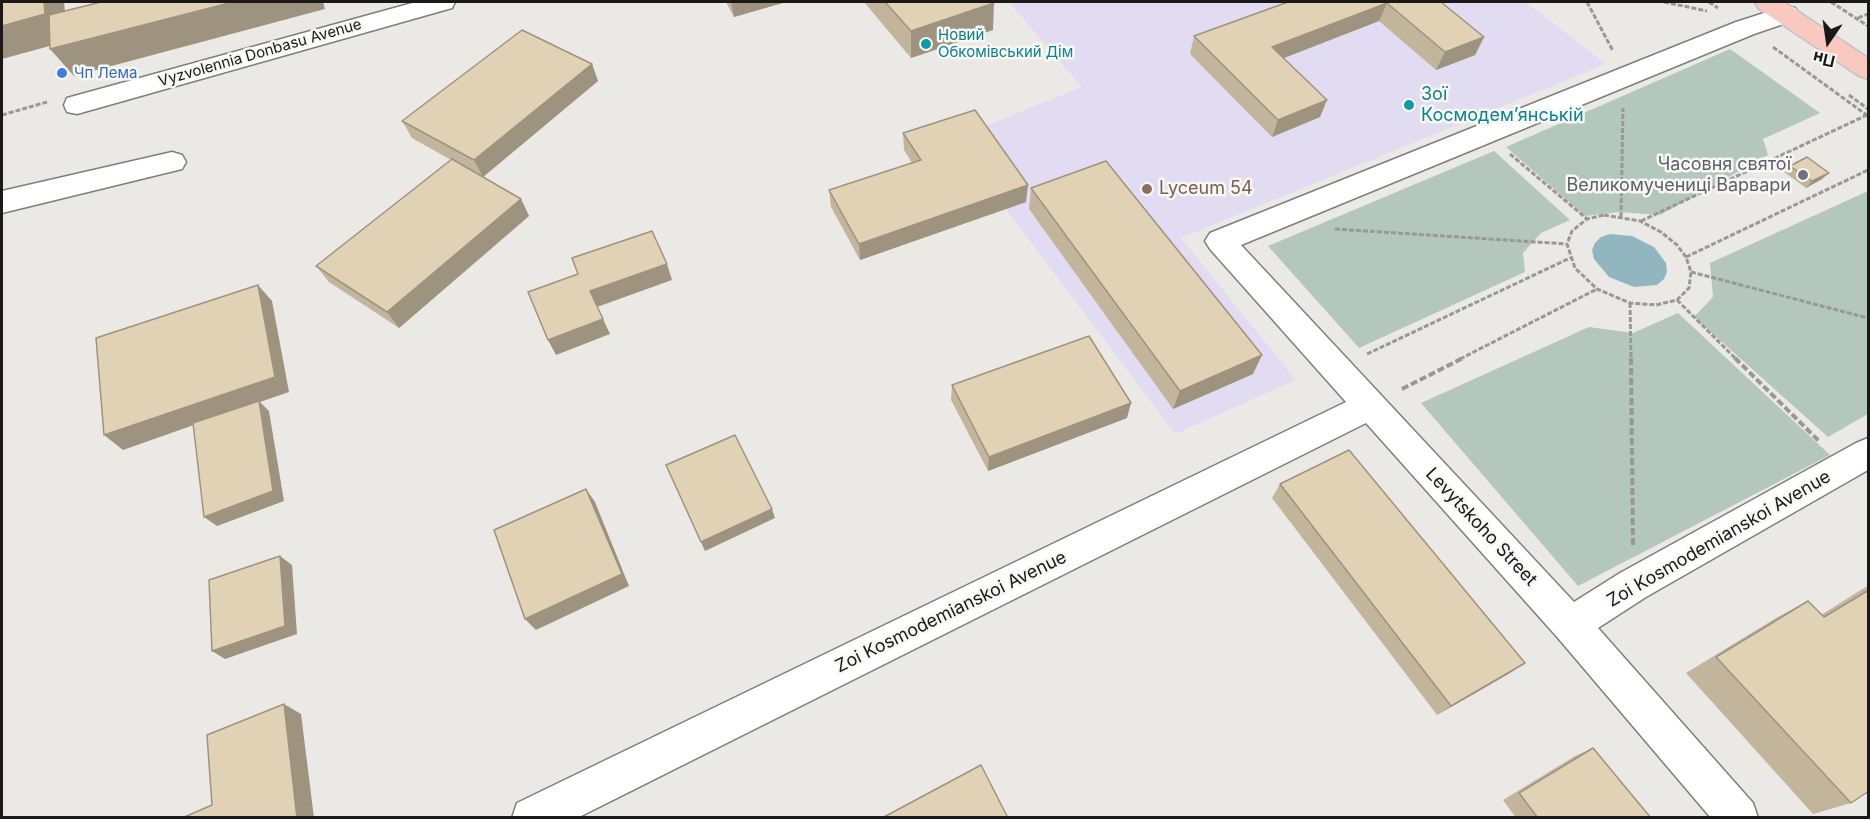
<!DOCTYPE html>
<html>
<head>
<meta charset="utf-8">
<style>
	body { margin:0 }
	#map { position:relative; width:1870px; height:819px; overflow:hidden; background:#ebe9e6; font-family:Inter,sans-serif }
	canvas { display:block }
	.frame { position:absolute; inset:0; border:3px solid #1a1918; pointer-events:none }
	.north { position:absolute; left:1798px; top:12px; width:60px; height:60px; -webkit-text-stroke:4px #f9f7f3; paint-order:stroke; rotate:193deg; font-size:16px; font-weight:700; line-height:24px; text-align:center; color:#1a1918 }
	.north::after { content:''; display:block; margin:auto; width:21px; height:27px; background:#1a1918; clip-path:polygon(50% 0,100% 100%,50% 72%,0 100%) }
</style>
</head>
<body>
<div id="map">
<canvas width="1870" height="819"></canvas>
<div class="frame"></div>
<div class="north">Пн</div>
</div>
<script>
const c = document.querySelector('canvas').getContext('2d');
c.lineJoin = 'round';
function fill(path, color) { c.fillStyle = color; c.fill(path, 'evenodd'); }
const poly = rows => new Path2D(rows.map(r => 'M' + r).join(''));
function stroke(path, color, width, dash) { c.strokeStyle = color; c.lineWidth = width; c.lineCap = dash ? 'butt' : 'round'; c.setLineDash(dash || []); c.stroke(path); }
function write(font, color, halo, rows, align = 'center') {
  c.font = font + ' Inter,sans-serif'; c.lineWidth = 5; c.setLineDash([]); c.textBaseline = 'middle'; c.strokeStyle = halo; c.fillStyle = color; for (const [text, x, y, turn = 0] of rows) {
    c.save(); c.translate(x, y); c.rotate((+turn || 0) * Math.PI / 180); c.textAlign = isNaN(turn) ? turn : align; if (halo) c.strokeText(text, 0, 0); c.fillText(text, 0, 0); c.restore();
  }
}
const education = poly([
	[1009,2,1526,2,1606,64,1181,238,1296,380,1175,434,953,139,1082,87]
]);
const green = poly([
	[1730,49,1820,113,1763,139,1768,155,1660,215,1619,212,1585,216,1506,147],
	[1494,151,1570,220,1541,233,1523,253,1525,272,1359,348,1268,246],
	[1868,191,1868,414,1828,437,1694,317,1713,297,1710,263],
	[1678,313,1830,455,1578,586,1421,403,1589,327,1633,333]
]);
const water = poly([
	[1610,234,1632,236,1654,247,1666,263,1667,272,1664,279,1657,285,1634,287,1609,277,1594,259,1592,250,1595,243,1601,237]
]);
const pathFar1 = poly([
	[1587,2,1613,51],
	[1664,2,1707,11],
	[1709,2,1718,8],
	[1831,2,1868,26],
	[1858,18,1868,14],
	[1773,47,1868,116],
	[1849,95,1868,109],
	[2,115,47,102],
	[1510,154,1587,219],
	[1604,215,1640,221,1661,232,1677,245,1686,257,1691,272,1689,288,1677,300,1656,305,1630,303,1597,289,1575,268,1567,244,1572,231,1587,219,1604,215],
	[1621,217,1623,108],
	[1641,221,1867,115],
	[1335,229,1567,244],
	[1686,257,1868,170],
	[1691,272,1868,318],
	[1677,300,1736,359],
	[1630,303,1631,359],
	[1367,354,1570,258],
	[1460,359,1597,289]
]);
const path = poly([
	[1631,358,1633,545],
	[1735,358,1819,441],
	[1402,389,1463,358]
]);
const minor = poly([
	[416,2,455,2,452,8,77,114,67,112,64,105,67,98,416,2],
	[1786,6,1795,8,1799,14,1795,20,1754,34,1241,245,1574,602,1620,573,1856,443,1868,438,1868,470,1646,597,1598,628,1753,803,1758,818,1711,818,1558,638,1366,423,577,818,512,818,517,803,1346,402,1210,249,1205,241,1210,233,1736,22,1786,6],
	[172,152,182,155,186,162,182,169,2,213,2,191,172,152]
]);
const major = poly([
	[1755,2,1784,2,1868,58,1868,79,1859,76,1758,8,1755,2]
]);
const wall = poly([
	[726,2,786,2,734,17],
	[864,2,993,2,993,30,911,58],
	[1288,2,1441,2,1484,37,1475,55,1436,70,1379,21,1283,58,1320,117,1272,137,1190,54,1194,36],
	[592,64,598,81,483,177,521,199,529,216,399,328,329,282,316,266,451,160,412,138,402,121],
	[903,133,1026,202,860,260,831,207,829,190,912,163,904,150],
	[1790,166,1822,179,1806,188,1784,172],
	[1031,188,1253,374,1173,409,1029,209],
	[952,385,1127,418,988,471,951,400],
	[1280,484,1510,673,1437,715,1272,498],
	[1869,585,1869,791,1851,803,1813,814,1686,673,1776,618,1808,601,1821,615],
	[1593,748,1651,818,1516,818,1503,800,1575,756]
]);
const shadedWall = poly([
	[44,2,64,2,68,41,2,59,2,26],
	[233,2,323,2,325,9,74,76,50,49],
	[731,2,786,2,734,17],
	[994,3,993,30,911,58,911,31],
	[1387,3,1379,21,1266,65,1272,47],
	[1484,37,1475,55,1436,70,1445,52],
	[592,64,598,81,483,177,474,160],
	[1327,100,1320,117,1272,137,1278,120],
	[1829,173,1822,179,1806,188,1812,181],
	[1028,185,1026,202,860,260,859,244],
	[521,199,529,216,399,328,387,312],
	[667,264,672,280,597,307,590,291],
	[258,285,272,301,289,392,260,402,269,411,284,501,217,526,204,517,259,402,123,450,104,435],
	[603,319,610,334,556,355,548,340],
	[1262,355,1253,374,1173,409,1180,391],
	[1131,403,1127,418,988,471,989,457],
	[586,489,595,502,629,586,536,630,525,619],
	[772,509,775,518,705,551,701,542],
	[280,556,292,565,297,634,225,659,212,651],
	[1525,663,1510,673,1437,715,1451,706],
	[284,704,301,714,314,818,297,818]
]);
const building = poly([
	[2,2,44,2,45,14,2,26,2,2],
	[101,2,233,2,50,49,49,15,101,2],
	[885,2,993,2,994,3,911,31,885,2],
	[1288,2,1441,2,1484,37,1445,52,1387,3,1272,47,1327,100,1278,120,1194,36,1288,2],
	[522,30,592,64,474,160,402,121,522,30],
	[975,110,1028,185,859,244,829,190,921,160,903,133,975,110],
	[1807,157,1829,173,1812,181,1790,166,1807,157],
	[452,159,521,199,387,312,316,266,452,159],
	[1106,161,1262,355,1180,391,1031,188,1106,161],
	[652,231,667,264,590,291,603,319,548,340,528,292,578,274,572,258,652,231],
	[258,285,275,377,104,435,96,338,258,285],
	[1089,336,1131,403,989,457,952,385,1089,336],
	[259,401,273,491,204,517,193,423,259,401],
	[735,435,772,509,701,542,666,465,735,435],
	[1349,450,1525,663,1451,706,1280,484,1349,450],
	[586,489,622,574,525,619,494,530,586,489],
	[280,556,285,626,212,651,209,580,280,556],
	[1869,590,1869,791,1851,803,1716,657,1808,601,1824,617,1869,590],
	[284,704,297,818,182,818,212,805,207,735,284,704],
	[1593,748,1651,818,1538,818,1519,793,1593,748],
	[981,765,1008,818,882,818,981,765]
]);
const markers = [
	[926,44,6,"#0f9aa8"],
	[62,73,6,"#3f7fe0"],
	[1409,105,6,"#0f9aa8"],
	[1803,175,6,"#6b7280"],
	[1147,189,6,"#8d6e63"]
];
const farCulturenames = [
	["Новий",938,35],
	["Обкомівський Дім",938,52]
];
const farStreetnames = [
	["Vyzvolennia Donbasu Avenue",260,53,-16]
];
const farShopnames = [
	["Чп Лема",74,73]
];
const cultureNames = [
	["Зої",1421,95],
	["Космодем’янській",1421,116]
];
const worshipNames = [
	["Часовня святої",1791,165],
	["Великомучениці Варвари",1791,186]
];
const educationNames = [
	["Lyceum 54",1159,189]
];
const streetNames = [
	["Levytskoho Street",1481,527,47],
	["Zoi Kosmodemianskoi Avenue",1719,539,-30],
	["Zoi Kosmodemianskoi Avenue",951,612,-26]
];
fill(education, '#e2dcf2');
fill(green, '#b4c7bc');
fill(water, '#91b6bf');
stroke(minor, '#7f7e7a', 3);
stroke(major, '#c3c3c3', 3);
stroke(pathFar1, '#999895', 3, [5, 2]);
stroke(path, '#999895', 4, [7, 3]);
fill(minor, '#fff');
fill(major, '#f9c8bf');
fill(wall, '#c2b59c');
fill(shadedWall, '#9e937f');
fill(building, '#e1d2b5');
stroke(building, '#9e937f', 1.5);
for (const [x, y, r, color] of markers) { const dot = new Path2D(); dot.arc(x, y, r, 0, 2 * Math.PI); c.fillStyle = color; c.fill(dot); stroke(dot, '#f9f7f3', 2); }
write('15px', '#0d838f', '#f9f7f3', farCulturenames, 'left');
write('15px', '#1a1918', '#f9f7f3', farStreetnames);
write('15px', '#366cbe', '#f9f7f3', farShopnames, 'left');
write('18px', '#0d838f', '#f9f7f3', cultureNames, 'left');
write('18px', '#5b616d', '#f9f7f3', worshipNames, 'right');
write('18px', '#785e54', '#f9f7f3', educationNames, 'left');
write('18px', '#1a1918', '#f9f7f3', streetNames);
</script>
</body>
</html>
